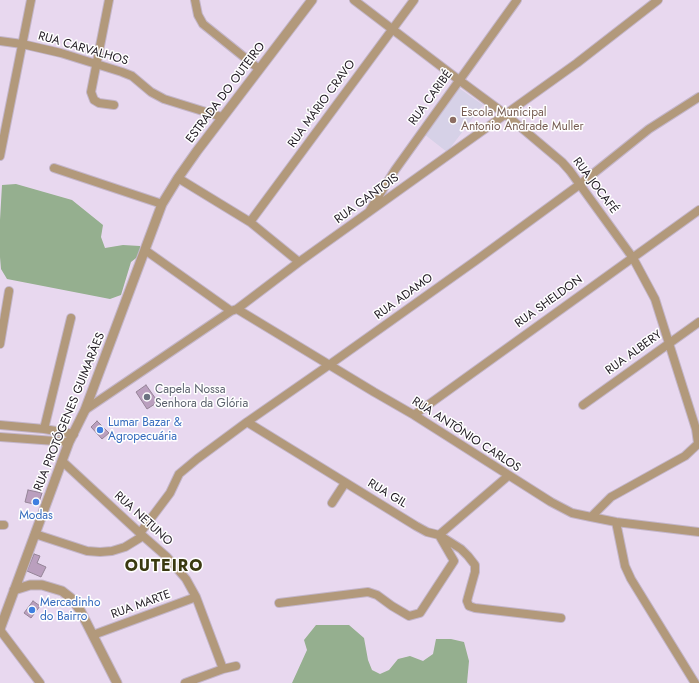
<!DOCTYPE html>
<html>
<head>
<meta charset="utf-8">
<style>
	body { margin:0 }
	canvas { display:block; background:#e8d8ef }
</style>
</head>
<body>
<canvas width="699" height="683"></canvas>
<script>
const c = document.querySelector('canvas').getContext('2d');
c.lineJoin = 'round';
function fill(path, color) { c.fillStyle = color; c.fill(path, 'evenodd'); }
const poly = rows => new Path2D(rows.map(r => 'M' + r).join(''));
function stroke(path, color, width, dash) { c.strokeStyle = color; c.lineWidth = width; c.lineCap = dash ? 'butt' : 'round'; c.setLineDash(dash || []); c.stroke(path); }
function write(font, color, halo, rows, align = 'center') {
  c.font = font + ' Jost,sans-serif'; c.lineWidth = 3; c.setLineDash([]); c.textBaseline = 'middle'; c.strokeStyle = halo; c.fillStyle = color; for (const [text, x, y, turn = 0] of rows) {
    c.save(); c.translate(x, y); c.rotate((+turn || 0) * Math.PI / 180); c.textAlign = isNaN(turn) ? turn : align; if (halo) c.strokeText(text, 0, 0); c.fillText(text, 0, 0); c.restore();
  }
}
const education = poly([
	[459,88,483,105,447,152,424,134]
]);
const forest = poly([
	[16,184,72,200,103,225,101,237,105,248,123,245,140,246,140,255,131,262,121,295,110,299,7,279,1,269,0,257,0,220,2,185],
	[316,625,349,625,364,638,368,660,372,670,380,674,389,670,398,659,410,656,423,661,433,654,436,639,451,639,464,642,469,661,467,683,292,683,307,650,304,640]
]);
const building = poly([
	[146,385,158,402,147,409,136,392,146,385],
	[97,421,109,433,102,439,91,427,97,421],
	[28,490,42,493,38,505,25,502,28,490],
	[34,554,40,556,37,563,46,567,41,577,27,571,34,554],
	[33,601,40,606,31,618,24,613,33,601]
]);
const minor = poly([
	[109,0,91,92,94,100,99,103,114,105],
	[195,0,198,15,203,24,259,69],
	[354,0,459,80,505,114,562,162,570,171,633,258,655,299,696,429,698,443],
	[0,41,22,44,61,53,122,72,132,76,151,92,164,99,222,117],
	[0,156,31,0],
	[54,168,162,204],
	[178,178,250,222,299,262],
	[370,210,395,170,517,0],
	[250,222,414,0],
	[145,250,231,311],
	[237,309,374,392,414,415,551,502,572,513,591,517,616,522,699,532],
	[0,344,9,291],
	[583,405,699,322],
	[85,410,231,311,237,309,299,262,577,63,658,0],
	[414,415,699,210],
	[247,422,416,526,427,532,439,535,508,476],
	[0,425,44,429,74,434],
	[44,429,71,318],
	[0,437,69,442],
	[62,461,143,536,167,557,186,579,196,597,223,669],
	[332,503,345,483],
	[591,517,611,497,685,456,699,443],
	[616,522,625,566,631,579,695,683],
	[0,525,4,525],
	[140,533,170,493,179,474,197,459,247,422,329,365,478,259,579,185,649,129,699,97],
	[35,534,87,551,100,552,112,551,125,547,143,536],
	[439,535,461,549,468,556,475,565,475,572,468,597,467,601,469,606,475,608,561,618],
	[279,603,368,592,377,595,392,606,409,616,420,613,454,561,439,535],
	[0,630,40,683],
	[93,635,196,597],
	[185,683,223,669,236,666]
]);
const tertiary = poly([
	[14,590,30,585,42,585,62,591,71,598,80,610,117,683],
	[0,629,69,442,85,410,162,204,178,178,197,151,312,0]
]);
const markers = [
	[453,120,4,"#8d6e63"],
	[147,397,4,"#6b7280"],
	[100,430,4,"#3f7fe0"],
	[36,502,4,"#3f7fe0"],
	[32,610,4,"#3f7fe0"]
];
const streetNames = [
	["RUA CARVALHOS",83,49,16],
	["ESTRADA DO OUTEIRO",226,93,-53],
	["RUA CARIBÉ",431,98,-54],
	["RUA MÁRIO CRAVO",322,104,-54],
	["RUA JOCAFÉ",595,186,53],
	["RUA GANTOIS",367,199,-36],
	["RUA ADAMO",404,297,-36],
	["RUA SHELDON",549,302,-36],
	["RUA ALBERY",634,353,-36],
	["RUA PROTÓGENES GUIMARÃES",70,412,-68],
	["RUA ANTÔNIO CARLOS",466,435,33],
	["RUA GIL",387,494,31],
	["RUA NETUNO",143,519,42],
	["RUA MARTE",141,605,-20]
];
const educationNames = [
	["Escola Municipal",461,113],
	["Antonio Andrade Muller",461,127]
];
const worshipNames = [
	["Capela Nossa",155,390],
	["Senhora da Glória",155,404]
];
const shopNames = [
	["Lumar Bazar &",108,423],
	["Agropecuária",108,437],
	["Modas",36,516,"center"],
	["Mercadinho",40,603],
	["do Bairro",40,617]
];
const districtNames = [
	["OUTEIRO",164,567]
];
fill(education, '#d6d1e7');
fill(forest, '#95af8f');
fill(building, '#ba9fbe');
stroke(building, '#958497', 1);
stroke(minor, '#c4b6ca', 10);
stroke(tertiary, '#c4b6ca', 11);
stroke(minor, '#b2997b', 8);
stroke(tertiary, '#b2997b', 9);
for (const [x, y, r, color] of markers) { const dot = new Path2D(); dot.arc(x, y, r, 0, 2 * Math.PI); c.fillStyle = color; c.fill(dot); stroke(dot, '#fff', 1.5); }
write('12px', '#211b23', '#fff', streetNames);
write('12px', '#785e54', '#fff', educationNames, 'left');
write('12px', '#5b616d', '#fff', worshipNames, 'left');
write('12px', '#366cbe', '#fff', shopNames, 'left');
c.letterSpacing = '1px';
write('bold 16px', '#3a3910', '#fff', districtNames);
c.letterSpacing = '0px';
</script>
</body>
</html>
